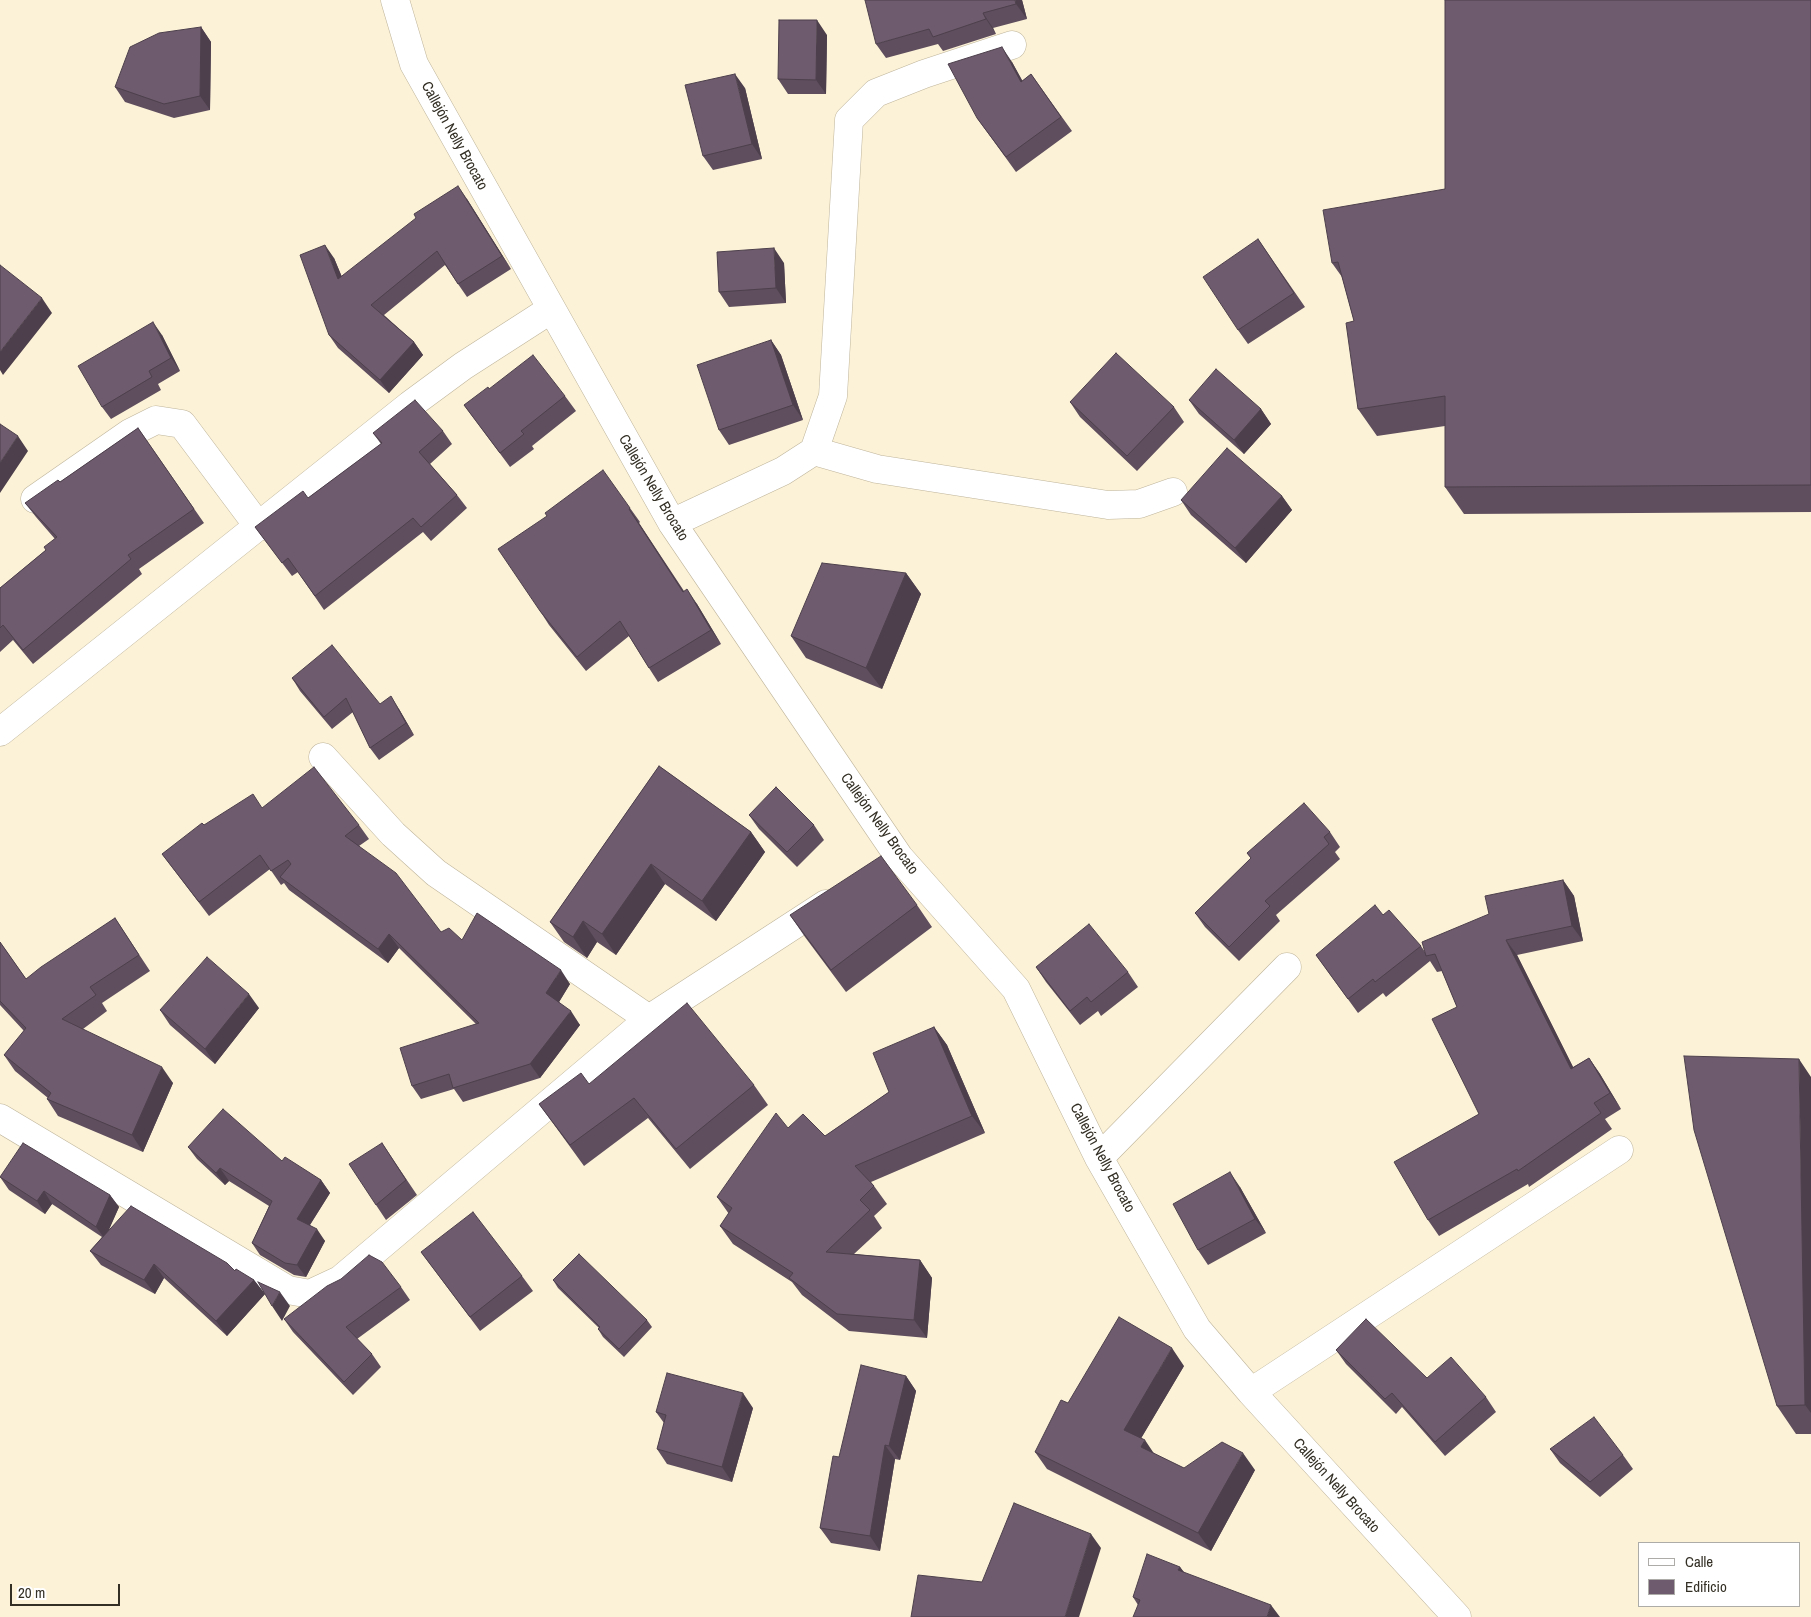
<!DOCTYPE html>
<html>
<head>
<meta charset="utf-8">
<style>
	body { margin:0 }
	#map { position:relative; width:1811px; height:1617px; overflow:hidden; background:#fcf2d7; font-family:"Archivo Narrow",sans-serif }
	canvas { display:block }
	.legend { position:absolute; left:1638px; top:1542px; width:162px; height:65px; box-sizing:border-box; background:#fff; border:1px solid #adaca8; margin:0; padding:6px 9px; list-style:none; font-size:15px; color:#332f25 }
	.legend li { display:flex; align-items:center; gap:10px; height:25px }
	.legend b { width:25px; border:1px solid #adaca8 }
	.scale { position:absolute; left:10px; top:1584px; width:110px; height:22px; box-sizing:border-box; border:2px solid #332f25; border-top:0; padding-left:6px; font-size:15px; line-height:18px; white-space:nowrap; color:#332f25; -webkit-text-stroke:4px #fff; paint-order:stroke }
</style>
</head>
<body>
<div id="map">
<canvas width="1811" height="1617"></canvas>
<ul class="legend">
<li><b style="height:6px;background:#fff"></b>Calle</li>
<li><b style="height:14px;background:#6e5b6d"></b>Edificio</li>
</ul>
<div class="scale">20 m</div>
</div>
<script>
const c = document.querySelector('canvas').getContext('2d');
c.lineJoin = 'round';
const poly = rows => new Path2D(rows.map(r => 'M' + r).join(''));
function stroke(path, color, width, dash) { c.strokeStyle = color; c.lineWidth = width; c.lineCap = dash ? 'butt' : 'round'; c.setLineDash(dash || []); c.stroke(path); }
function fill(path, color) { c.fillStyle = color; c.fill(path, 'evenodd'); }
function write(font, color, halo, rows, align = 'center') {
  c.font = font + ' "Archivo Narrow",sans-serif'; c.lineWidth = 5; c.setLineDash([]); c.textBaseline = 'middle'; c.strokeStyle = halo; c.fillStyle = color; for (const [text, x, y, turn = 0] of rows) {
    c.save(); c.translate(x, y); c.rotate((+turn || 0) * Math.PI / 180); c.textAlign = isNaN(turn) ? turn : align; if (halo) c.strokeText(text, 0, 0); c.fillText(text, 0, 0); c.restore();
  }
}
const street = poly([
	[395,0,414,64,672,523,899,857,1016,989,1099,1158,1197,1329,1251,1392,1457,1617],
	[814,451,877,469,1108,505,1139,504,1173,492],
	[35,499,130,433,156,420,182,424,259,527],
	[672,523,783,471,814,451,833,396,849,120,876,93,924,74,1012,45],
	[0,732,410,405,463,366,550,310],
	[323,757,393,834,436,873,649,1019],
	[0,1118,288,1290,310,1294,340,1280,649,1019,826,904],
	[1099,1158,1287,967],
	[1251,1392,1619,1150]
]);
const wall = poly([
	[1022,0,1027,19,993,28,996,34,943,51,938,44,886,58,876,44],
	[1811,0,1811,512,1464,514,1445,487,1445,426,1377,436,1358,409,1354,321,1342,277,1332,263,1445,189],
	[201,27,211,42,210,110,174,118,125,102,115,87],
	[827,35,826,94,788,94,778,79],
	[1012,62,1022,81,1031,74,1072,131,1016,172,977,118],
	[745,88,762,159,713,170,703,156],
	[467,199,511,269,467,297,445,265,384,315,414,342,423,355,389,393,338,348,329,335,334,258,342,277],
	[1258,239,1305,307,1248,344,1238,330],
	[784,263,786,303,729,307,719,292],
	[162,335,180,371,158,384,161,390,111,419,102,407],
	[771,340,781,355,803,420,729,445,719,430],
	[489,389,565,396,576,411,532,446,534,449,510,467,464,405],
	[1189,400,1261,409,1271,424,1244,454,1199,414],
	[1070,402,1174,407,1184,422,1137,471,1080,417],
	[138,428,204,523,139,569,142,574,33,664,13,640,0,652,0,588,46,550,55,539,36,517,25,503,60,482],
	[443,431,452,444,430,464,457,495,467,508,431,541,423,532,324,610,298,572,292,576,255,527,308,498,381,444,373,433],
	[1282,496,1292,510,1246,563,1191,515,1181,500],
	[630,508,640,522,639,523,684,591,697,604,721,644,658,682,649,668,629,636,586,671,549,625,540,611],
	[906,573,921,594,882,689,806,658,791,636],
	[292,678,380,704,399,709,414,735,379,760,370,748,353,712,332,729,300,691],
	[659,766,751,832,765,852,716,921,665,884,616,955,597,942,587,958,564,942,550,922],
	[263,808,359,825,369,839,359,846,441,932,462,940,570,984,559,1002,580,1025,540,1078,463,1102,454,1089,421,1099,412,1086,476,1024,399,948,388,963,289,890,284,883,281,885,270,869,209,916,162,854,204,825],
	[749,815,814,825,824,840,797,867,759,829],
	[1330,832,1340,847,1335,852,1340,859,1276,915,1280,921,1239,961,1205,927,1195,913,1251,858,1247,853],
	[1563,880,1574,896,1583,941,1517,955,1573,1067,1589,1058,1600,1074,1621,1109,1605,1119,1612,1129,1529,1187,1528,1184,1439,1236,1428,1220,1479,1114,1457,1007,1442,971,1437,972,1430,961,1386,997,1383,993,1358,1013,1316,955,1383,915,1421,946,1425,952],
	[917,905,932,927,846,992,805,937,790,915],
	[115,918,150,971,102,1003,107,1011,83,1029,173,1083,143,1152,58,1116,47,1099,48,1098,15,1071,4,1055,24,1031,0,1005,0,942,26,979],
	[1036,967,1128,972,1138,987,1101,1016,1098,1011,1080,1025,1046,982],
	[259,1008,215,1064,170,1025,160,1010],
	[934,1027,947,1045,985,1133,871,1182,874,1186,887,1204,874,1216,882,1228,854,1254,920,1260,932,1278,927,1338,849,1331,802,1295,792,1282,733,1244,720,1226,729,1214,717,1197,788,1128,825,1136,889,1092],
	[1811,1077,1811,1434,1796,1434,1777,1406],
	[589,1084,754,1085,768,1105,690,1169,648,1118,584,1166,539,1104],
	[382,1143,417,1195,386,1220,376,1205],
	[188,1147,282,1161,321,1180,330,1193,310,1225,325,1241,306,1277,294,1275,260,1255,252,1243,269,1206,229,1181,225,1185,197,1159],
	[0,1177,110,1195,119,1207,108,1231,235,1271,254,1280,265,1294,227,1336,164,1278,155,1294,101,1265,90,1251,102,1237,52,1204,45,1214,9,1190],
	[1240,1187,1266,1233,1208,1265,1198,1250],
	[421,1252,522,1276,533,1291,480,1331],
	[553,1280,647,1320,652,1327,624,1357,603,1337,598,1329,599,1328,558,1288],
	[401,1287,410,1300,357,1339,372,1354,381,1367,353,1395,293,1332,284,1319],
	[1336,1350,1486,1397,1496,1412,1445,1456,1402,1407,1396,1414,1346,1364],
	[1184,1366,1141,1438,1154,1454,1184,1468,1255,1470,1211,1551,1047,1469,1035,1452,1068,1403],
	[906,1376,916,1391,900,1460,895,1459,880,1551,831,1543,820,1528,839,1457],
	[753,1408,732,1482,667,1464,657,1449,664,1423,656,1412],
	[1550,1449,1623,1455,1633,1469,1600,1497,1560,1463],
	[1180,1567,1184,1572,1138,1605,1133,1597]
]);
const shadedWall = poly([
	[1015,0,1022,0,1027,19,1016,4],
	[983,13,993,28,996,34,986,19],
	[817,20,827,35,826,94,816,80],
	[201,27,211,42,210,110,200,96],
	[1002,47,1012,62,1031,96,1021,82],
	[735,74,745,88,762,159,752,144],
	[458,186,467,199,511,269,502,256],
	[325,245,334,258,348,292,338,279],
	[774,248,784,263,786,303,776,288],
	[42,298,52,313,3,375,0,370,0,352],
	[153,322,162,335,180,371,171,358],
	[771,340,781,355,803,420,793,405],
	[414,342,423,355,389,393,380,380],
	[1261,409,1271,424,1244,454,1234,440],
	[18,436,28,451,0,493,0,463],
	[1282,496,1292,510,1246,563,1235,548],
	[629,509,639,523,693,606,683,592],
	[906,573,921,594,882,689,866,668],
	[687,589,697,604,721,644,711,630],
	[391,696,399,709,414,735,406,723],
	[751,832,765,852,716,921,702,901],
	[651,864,665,884,616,955,602,934],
	[1563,880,1574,896,1583,941,1572,926],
	[583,921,597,942,587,958,573,937],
	[389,934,399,948,388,963,378,949],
	[1506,940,1517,955,1582,1085,1571,1069],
	[561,970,570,984,556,1007,546,993],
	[249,994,259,1008,215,1064,205,1049],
	[571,1011,580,1025,540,1078,530,1064],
	[934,1027,947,1045,985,1133,972,1116],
	[1589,1058,1600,1074,1621,1109,1610,1093],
	[1799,1059,1811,1077,1811,1413,1805,1405],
	[162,1067,173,1083,143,1152,132,1135],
	[220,1168,229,1181,225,1185,216,1173],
	[1230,1172,1240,1187,1266,1233,1255,1219],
	[321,1180,330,1193,306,1231,297,1219],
	[44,1191,52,1204,45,1214,37,1201],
	[110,1195,119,1207,105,1239,96,1227],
	[317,1229,325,1241,306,1277,297,1265],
	[920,1260,932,1278,927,1338,914,1320],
	[154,1264,164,1278,155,1294,144,1280],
	[254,1280,265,1294,227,1336,216,1321],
	[280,1292,290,1306,282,1321,272,1306],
	[1172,1348,1184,1366,1136,1447,1124,1430],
	[906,1376,916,1391,900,1460,889,1446],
	[743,1393,753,1408,732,1482,722,1467],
	[1145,1440,1157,1458,1141,1447],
	[885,1445,895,1459,880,1551,870,1536],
	[1243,1453,1255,1470,1211,1551,1198,1533],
	[1091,1534,1101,1548,1079,1617,1065,1617],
	[1180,1567,1192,1584,1178,1570],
	[1271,1605,1280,1617,1267,1617]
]);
const building = poly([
	[865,0,1015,0,1016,4,983,13,986,19,933,37,929,29,876,44,865,0],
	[1445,0,1811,0,1811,485,1445,487,1445,396,1358,409,1346,323,1354,321,1338,262,1332,263,1323,210,1445,189,1445,0],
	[779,20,817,20,816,80,778,79,779,20],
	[201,27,200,96,164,104,115,87,130,47,159,33,201,27],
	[1002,47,1021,82,1031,74,1061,117,1006,157,977,118,948,64,1002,47],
	[735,74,752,144,703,156,685,85,735,74],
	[458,186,502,256,458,284,437,251,371,305,414,342,380,380,329,335,300,255,325,245,338,279,416,218,414,214,458,186],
	[1258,239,1294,293,1238,330,1203,277,1258,239],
	[774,248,776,288,719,292,717,252,774,248],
	[0,265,42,298,0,352,0,265],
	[153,322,171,358,149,371,152,377,102,407,78,366,153,322],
	[771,340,793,405,719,430,697,365,771,340],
	[1116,353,1174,407,1127,456,1070,402,1116,353],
	[533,355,565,396,521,431,524,434,500,453,464,405,488,387,489,389,533,355],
	[1216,369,1261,409,1234,440,1189,400,1216,369],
	[415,400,443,431,419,452,457,495,421,527,413,518,315,596,288,558,282,563,255,527,303,491,308,498,382,443,373,433,415,400],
	[0,424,18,436,0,463,0,424],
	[138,428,194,509,128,555,131,559,23,650,3,625,0,628,0,588,46,550,44,547,57,537,25,503,58,480,60,482,138,428],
	[1227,448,1282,496,1235,548,1181,500,1227,448],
	[603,470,630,508,629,509,683,592,687,589,711,630,649,668,620,621,577,657,540,611,498,549,547,516,545,513,603,470],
	[822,563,906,573,866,668,791,636,822,563],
	[332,645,380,704,391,696,406,723,370,748,346,698,324,717,292,678,332,645],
	[659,766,751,832,702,901,651,864,602,934,583,921,573,937,550,922,659,766],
	[314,767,359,825,345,836,396,873,441,932,449,928,462,940,477,913,561,970,546,993,571,1011,530,1064,453,1088,449,1074,412,1086,400,1048,479,1023,389,934,378,949,280,877,291,864,288,860,271,871,260,855,199,902,162,854,202,823,204,825,253,794,262,808,314,767],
	[776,787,814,825,787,852,749,815,776,787],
	[1304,803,1330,832,1324,837,1329,844,1265,901,1270,906,1229,947,1195,913,1251,858,1247,853,1304,803],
	[881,856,917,905,831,970,790,915,881,856],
	[1563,880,1572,926,1506,940,1571,1069,1589,1058,1610,1093,1594,1103,1601,1113,1518,1171,1517,1169,1428,1220,1394,1162,1479,1114,1432,1019,1457,1007,1435,954,1426,956,1422,942,1489,914,1485,896,1563,880],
	[1375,905,1383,915,1389,910,1421,946,1375,982,1373,979,1348,999,1316,955,1375,905],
	[115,918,139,955,90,987,96,995,62,1019,162,1067,132,1135,47,1099,51,1093,4,1055,26,1028,0,1001,0,942,26,979,41,967,115,918],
	[1089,924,1128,972,1091,1002,1087,997,1070,1011,1036,967,1089,924],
	[207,957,249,994,205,1049,160,1010,207,957],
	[687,1003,754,1085,676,1149,634,1098,570,1145,539,1104,581,1073,589,1084,687,1003],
	[934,1027,972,1116,855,1166,874,1186,860,1200,870,1210,826,1252,920,1260,914,1320,837,1314,789,1278,793,1273,720,1226,732,1208,717,1197,776,1113,788,1128,803,1114,825,1136,889,1092,873,1053,934,1027],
	[1684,1056,1799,1059,1805,1405,1777,1406,1694,1130,1684,1056],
	[223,1109,282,1161,285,1157,321,1180,297,1219,317,1229,297,1265,285,1263,252,1243,272,1201,220,1168,216,1173,188,1147,223,1109],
	[23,1143,110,1195,96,1227,44,1191,37,1201,0,1177,23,1143],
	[382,1143,406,1180,376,1205,349,1164,382,1143],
	[1230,1172,1255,1219,1198,1250,1173,1204,1230,1172],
	[131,1206,227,1263,235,1271,236,1269,254,1280,216,1321,154,1264,144,1280,90,1251,131,1206],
	[473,1212,522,1276,470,1317,421,1252,473,1212],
	[579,1254,647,1320,619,1349,598,1329,600,1327,553,1280,579,1254],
	[369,1255,382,1262,401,1287,346,1327,372,1354,344,1382,284,1319,327,1286,341,1279,369,1255],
	[258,1282,280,1292,272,1306,258,1282],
	[1119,1317,1172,1348,1124,1430,1145,1440,1141,1447,1184,1468,1222,1442,1243,1453,1198,1533,1035,1452,1061,1400,1068,1403,1119,1317],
	[1366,1319,1427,1378,1451,1357,1486,1397,1435,1442,1392,1393,1385,1399,1336,1350,1366,1319],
	[861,1365,906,1376,889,1446,885,1445,870,1536,820,1528,833,1456,839,1457,861,1365],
	[667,1373,743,1393,722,1467,657,1449,666,1415,656,1412,667,1373],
	[1594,1417,1623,1455,1590,1482,1550,1449,1594,1417],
	[1014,1503,1091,1534,1065,1617,911,1617,918,1575,982,1582,1014,1503],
	[1147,1554,1180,1567,1178,1570,1271,1605,1267,1617,1133,1617,1140,1600,1133,1597,1147,1554]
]);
const streetNames = [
	["Callejón Nelly Brocato",454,136,61],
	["Callejón Nelly Brocato",653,488,59],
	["Callejón Nelly Brocato",879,824,54],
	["Callejón Nelly Brocato",1102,1158,62],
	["Callejón Nelly Brocato",1336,1486,48]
];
stroke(street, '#beb49b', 29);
stroke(street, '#fff', 28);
fill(wall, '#5f4e5e');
fill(shadedWall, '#4d404c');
fill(building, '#6e5b6d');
stroke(building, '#4d404c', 1);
write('15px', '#332f25', '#fff', streetNames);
</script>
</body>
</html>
